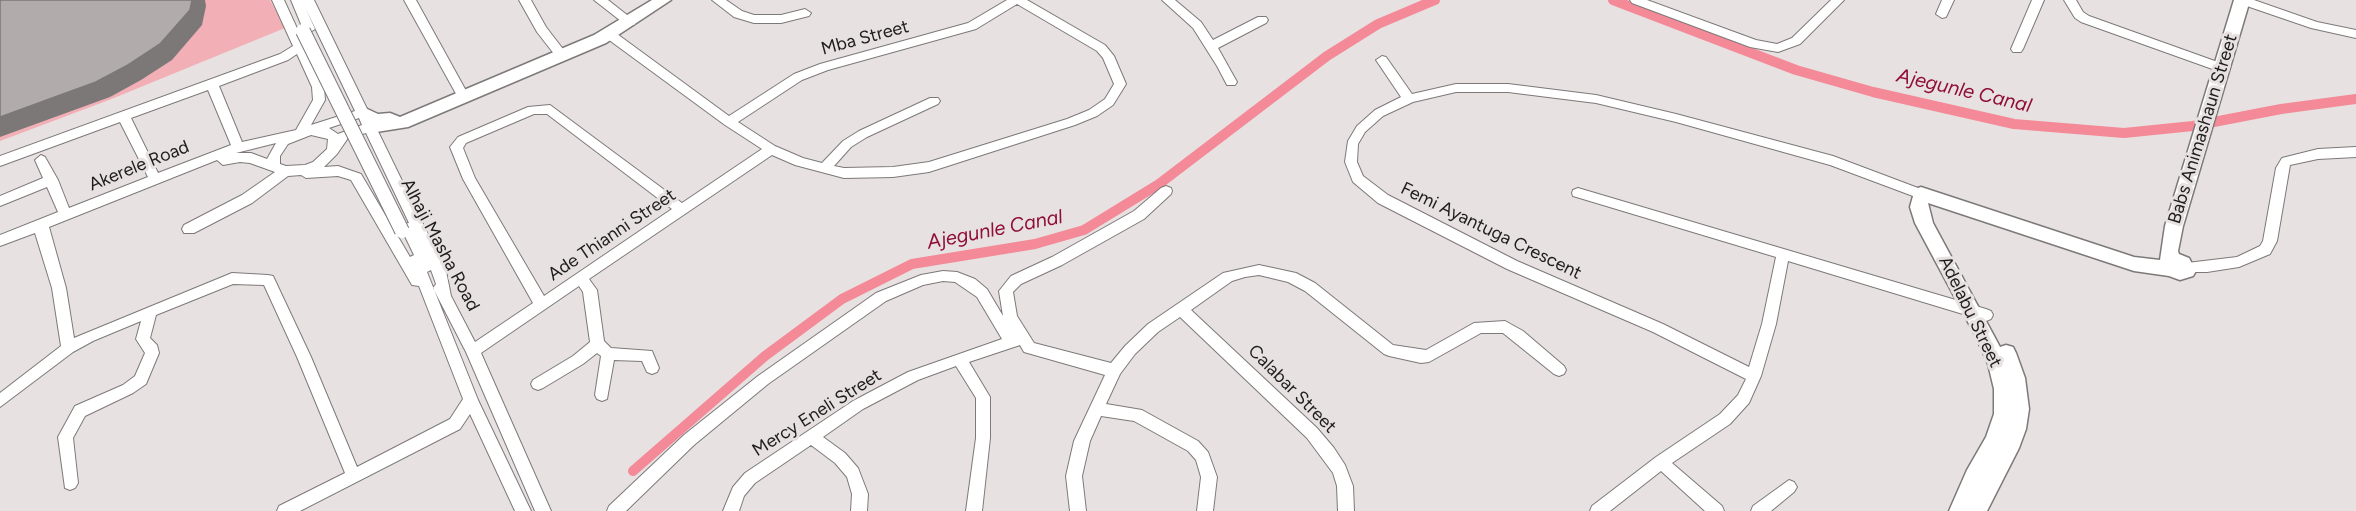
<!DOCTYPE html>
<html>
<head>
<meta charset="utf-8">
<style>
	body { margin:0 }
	canvas { display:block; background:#e7e1e1 }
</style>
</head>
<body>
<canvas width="2356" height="511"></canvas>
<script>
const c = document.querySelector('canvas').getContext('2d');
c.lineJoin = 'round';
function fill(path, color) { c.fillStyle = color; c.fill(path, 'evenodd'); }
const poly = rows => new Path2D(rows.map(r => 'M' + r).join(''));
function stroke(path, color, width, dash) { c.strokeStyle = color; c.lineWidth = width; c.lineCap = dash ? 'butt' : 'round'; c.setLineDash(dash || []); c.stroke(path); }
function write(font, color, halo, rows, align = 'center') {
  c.font = font + ' Figtree,sans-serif'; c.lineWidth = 6; c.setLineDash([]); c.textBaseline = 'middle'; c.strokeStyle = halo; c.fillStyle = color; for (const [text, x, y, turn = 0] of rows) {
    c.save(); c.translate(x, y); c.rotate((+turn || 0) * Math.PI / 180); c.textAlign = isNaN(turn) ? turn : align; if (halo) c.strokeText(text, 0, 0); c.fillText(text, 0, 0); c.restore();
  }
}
const green = poly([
	[0,0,270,0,285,28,109,100,0,141]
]);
const canal = poly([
	[1613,0,1796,70,1873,92,2014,124,2124,133,2193,126,2281,109,2356,99],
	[633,471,765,356,842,299,912,264,1035,244,1084,230,1159,184,1327,56,1378,24,1435,0]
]);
const minor = poly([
	[272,0,284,0,324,87,325,100,311,125,355,111,305,7,315,29,309,33,303,29,291,0,314,0,446,271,451,296,475,342,533,303,463,179,450,147,458,137,528,107,550,105,682,203,762,149,725,125,605,37,603,34,605,31,613,31,729,116,794,74,820,64,968,23,1007,0,1027,0,1105,45,1114,56,1126,84,1113,105,1097,116,1075,125,929,172,893,177,844,178,795,165,772,155,589,279,597,290,604,341,611,348,652,351,659,368,657,372,652,374,647,372,642,361,614,360,607,399,602,401,597,399,595,395,601,356,597,353,583,364,543,388,538,390,533,388,531,384,533,380,573,356,590,342,583,292,579,286,481,353,551,511,535,511,466,352,433,288,436,284,431,270,427,272,478,400,531,511,515,511,470,414,460,429,300,511,277,511,279,506,345,473,297,357,264,285,233,284,156,315,150,338,157,345,159,353,146,384,133,393,85,416,73,438,78,483,75,488,70,490,65,488,58,437,75,406,123,385,135,376,145,353,136,339,141,321,93,341,73,352,0,407,0,393,61,346,52,288,35,233,0,246,0,235,58,212,47,187,0,206,0,196,43,178,35,160,41,155,45,157,58,180,69,208,148,177,120,122,0,166,0,156,280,54,293,46,272,0],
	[1017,4,1097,51,1103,58,1114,84,1105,99,1089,110,1067,119,929,162,893,167,844,168,834,166,851,147,867,137,938,104,940,101,938,98,930,98,859,131,843,141,822,163,803,158,775,146,738,122,802,80,828,70,976,29,1017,4],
	[297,54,312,87,313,100,296,130,242,142,219,86,288,60,297,54],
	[208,90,231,145,158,173,131,118,208,90],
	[534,114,547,114,672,209,544,296,475,178,463,148,466,143,534,114],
	[359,118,362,125,338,134,329,128,359,118],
	[366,133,409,223,403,224,401,228,414,255,410,257,361,174,338,166,324,167,337,154,348,138,366,133],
	[311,135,328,139,327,149,313,162,305,165,286,166,280,164,280,156,288,144,311,135],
	[276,143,267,159,251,153,236,153,276,143],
	[217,160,223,165,240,162,250,163,275,172,242,195,184,225,182,229,184,233,194,233,252,203,288,176,301,175,306,178,338,176,351,180,412,285,419,286,463,399,450,419,357,467,311,357,273,276,268,275,232,273,74,338,66,288,49,227,217,160],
	[404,0,416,0,470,98,468,101,460,101,404,0],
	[519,0,531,0,546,27,566,53,568,56,566,59,558,59,537,32,519,0],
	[594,0,608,0,636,22,634,25,626,25,594,0],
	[712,0,726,0,742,11,754,15,781,15,805,9,811,13,809,16,781,23,754,23,734,17,712,0],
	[1162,0,1175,0,1201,22,1213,40,1258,17,1266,17,1268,20,1266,23,1218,48,1237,82,1235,85,1227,85,1217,66,1193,28,1162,0],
	[1630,0,1647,0,1756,40,1777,44,1792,38,1831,0,1844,0,1800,44,1778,52,1750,47,1632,3,1630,0],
	[1942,0,1954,0,1946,17,1942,18,1936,14,1942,0],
	[2032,0,2044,0,2023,49,2021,52,2013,52,2011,49,2032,0],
	[2064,0,2076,0,2083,12,2089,16,2226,65,2228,68,2222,72,2218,71,2081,22,2075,18,2064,0],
	[2236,0,2254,0,2317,22,2356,30,2356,38,2311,28,2238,3,2236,0],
	[1382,56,1386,57,1412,94,1456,84,1508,84,1596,95,1676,114,1833,156,1926,191,1927,194,1921,199,1830,165,1676,122,1596,103,1508,92,1456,92,1413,102,1383,116,1365,132,1358,144,1357,162,1363,176,1388,195,1517,261,1663,324,1749,367,1762,324,1776,257,1573,196,1572,193,1573,190,1578,188,1986,309,1991,311,1993,315,1991,319,1986,321,1788,261,1776,324,1761,376,1749,403,1730,424,1672,463,1722,506,1724,511,1705,511,1661,471,1610,511,1590,511,1592,506,1656,457,1720,414,1738,395,1746,379,1653,332,1507,269,1378,203,1353,182,1345,162,1348,141,1357,126,1375,110,1401,97,1376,60,1382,56],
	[2356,147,2356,157,2318,159,2290,165,2277,241,2270,254,2239,267,2207,272,2182,272,2180,268,2182,264,2187,263,2237,257,2260,246,2263,241,2276,168,2282,158,2318,149,2356,147],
	[1166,186,1171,188,1172,191,1171,194,1144,219,1062,265,1021,284,1013,292,1017,316,1034,343,1111,363,1125,346,1148,324,1223,273,1259,265,1296,273,1315,283,1393,345,1426,350,1474,323,1505,321,1523,331,1564,366,1566,370,1564,374,1559,376,1554,374,1503,333,1481,333,1429,362,1421,363,1389,356,1384,354,1305,291,1288,282,1259,275,1245,277,1232,281,1191,310,1317,428,1334,448,1345,465,1353,486,1354,511,1338,511,1337,486,1333,473,1307,438,1180,317,1158,332,1135,354,1120,374,1106,404,1142,410,1198,441,1208,452,1217,477,1213,511,1197,511,1201,477,1196,460,1188,451,1134,421,1101,416,1090,441,1082,476,1086,511,1070,511,1066,476,1074,441,1105,375,1024,352,1020,345,969,362,990,397,990,438,982,511,966,511,976,438,976,398,956,366,918,380,863,409,823,437,845,453,858,468,868,494,867,511,851,511,852,494,847,477,835,463,811,445,755,483,744,496,739,511,723,511,733,487,745,473,853,401,908,372,1002,339,977,297,955,282,943,281,923,285,886,301,768,384,694,445,626,511,607,511,609,506,684,435,758,376,876,293,921,275,943,271,957,272,975,279,987,289,1003,316,999,291,1011,276,1052,257,1134,211,1161,188,1166,186],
	[1789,480,1794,482,1797,487,1794,492,1771,511,1751,511,1753,506,1789,480]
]);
const major = poly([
	[652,0,671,0,606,43,408,127,370,133,364,131,362,127,366,122,355,113,357,109,363,107,378,114,390,113,400,117,594,35,652,0],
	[2234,0,2250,0,2183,226,2178,251,2179,254,2189,258,2196,271,2193,276,2180,280,2169,276,2134,271,1928,203,1933,223,2000,347,2006,345,2013,347,2016,353,2025,378,2029,409,2026,429,2019,448,1987,511,1949,511,1967,470,1986,437,1994,414,1994,389,1988,364,1976,337,1915,223,1910,207,1915,189,1921,187,2134,257,2160,260,2165,226,2234,0]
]);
const minorBridge = poly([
	[303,31,402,231]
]);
const shadedWall = poly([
	[192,0,205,0,206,6,202,25,172,60,141,80,110,97,0,137,0,117]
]);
const building = poly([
	[0,0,192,0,190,10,160,44,128,65,96,82,0,117,0,0]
]);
const streetNames = [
	["Mba Street",865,38,-15],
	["Babs Animashaun Street",2203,129,-73],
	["Akerele Road",139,166,-22],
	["Femi Ayantuga Crescent",1491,231,26],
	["Ade Thianni Street",612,235,-34],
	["Alhaji Masha Road",440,245,62],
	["Adelabu Street",1970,312,64],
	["Calabar Street",1292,389,45],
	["Mercy Eneli Street",817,413,-32]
];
const waterNames = [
	["Ajegunle Canal",1964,91,13],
	["Ajegunle Canal",995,230,-11]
];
fill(green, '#f2b0b6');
stroke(canal, '#f48a97', 10);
stroke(minor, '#7e7979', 2);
stroke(major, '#7e7979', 3);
fill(minor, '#fff');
fill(major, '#fff');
stroke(minorBridge, '#7e7979', 16, []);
stroke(minorBridge, '#fff', 14);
fill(shadedWall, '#7c7878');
fill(building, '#b1abab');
stroke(building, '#7c7878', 1.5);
write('18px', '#1e1c1c', '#e7e1e1', streetNames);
write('italic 20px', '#900f34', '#e7e1e1', waterNames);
</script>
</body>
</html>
